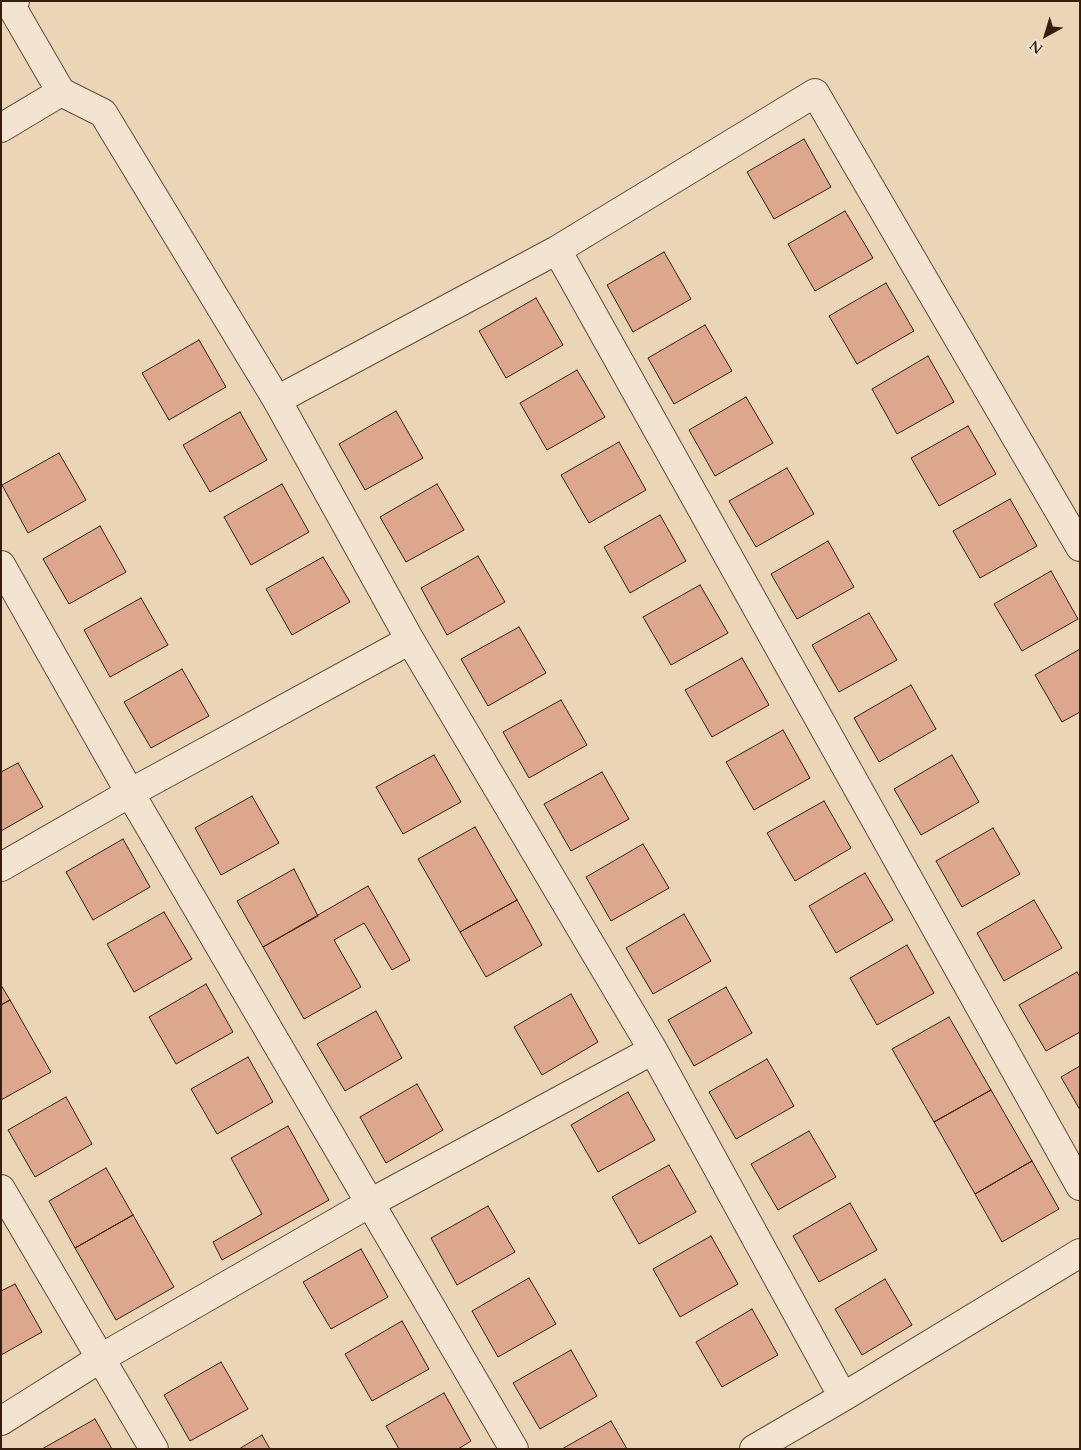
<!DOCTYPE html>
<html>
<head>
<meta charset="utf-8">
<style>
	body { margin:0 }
	#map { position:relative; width:1081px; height:1450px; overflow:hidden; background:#ebd5b7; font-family:Cardo,serif }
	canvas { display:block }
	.frame { position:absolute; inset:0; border:2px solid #361e0e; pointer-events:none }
	.north { position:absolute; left:1021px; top:10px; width:50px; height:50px; -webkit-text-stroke:4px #f2e4d0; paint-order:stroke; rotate:219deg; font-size:14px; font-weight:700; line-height:20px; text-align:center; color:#361e0e }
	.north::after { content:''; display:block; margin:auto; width:18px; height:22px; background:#361e0e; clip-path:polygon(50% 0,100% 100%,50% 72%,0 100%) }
</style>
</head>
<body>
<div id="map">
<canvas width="1081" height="1450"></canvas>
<div class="frame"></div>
<div class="north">N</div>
</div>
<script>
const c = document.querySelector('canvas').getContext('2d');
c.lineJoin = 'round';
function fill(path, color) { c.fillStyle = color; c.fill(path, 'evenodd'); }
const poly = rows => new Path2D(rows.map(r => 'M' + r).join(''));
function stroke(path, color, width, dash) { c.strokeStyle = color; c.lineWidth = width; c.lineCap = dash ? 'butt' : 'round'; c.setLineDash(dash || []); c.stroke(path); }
const building = poly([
	[804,139,831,187,774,219,747,172,804,139],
	[845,211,873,258,815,291,788,244,845,211],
	[664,252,691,299,633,332,607,285,664,252],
	[886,283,914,331,857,364,829,316,886,283],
	[536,298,563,345,506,378,479,331,536,298],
	[705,325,732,371,674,404,648,358,705,325],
	[199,340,226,387,169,420,142,373,199,340],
	[928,356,954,402,897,434,872,389,928,356],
	[577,370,605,417,547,450,520,403,577,370],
	[746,397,773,443,715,476,689,430,746,397],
	[396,411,423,458,365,490,339,444,396,411],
	[240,412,267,460,210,492,183,445,240,412],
	[968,426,996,474,939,506,911,458,968,426],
	[619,442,646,490,589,523,561,475,619,442],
	[59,453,86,500,28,533,2,485,59,453],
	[787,468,814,514,756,547,729,501,787,468],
	[282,484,309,532,251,565,224,517,282,484],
	[437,484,464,530,406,562,380,517,437,484],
	[1010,499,1037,546,980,578,953,531,1010,499],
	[660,515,686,561,630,593,604,547,660,515],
	[100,526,126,572,69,604,43,559,100,526],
	[828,541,854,587,797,619,771,574,828,541],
	[478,556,505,602,447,635,421,588,478,556],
	[323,557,350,602,292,635,266,589,323,557],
	[1051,571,1078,619,1022,651,994,604,1051,571],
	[700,585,728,633,671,665,643,617,700,585],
	[141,598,168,645,110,677,84,630,141,598],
	[869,613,897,660,839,692,812,645,869,613],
	[519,627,546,673,488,706,461,659,519,627],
	[1080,649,1080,712,1062,722,1035,675,1080,649],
	[742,658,769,705,712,737,685,690,742,658],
	[182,669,209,716,151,748,124,702,182,669],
	[911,685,936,729,879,762,854,718,911,685],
	[561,700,587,745,529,778,503,732,561,700],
	[783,730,810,778,754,810,726,762,783,730],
	[434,755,461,802,403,834,376,787,434,755],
	[952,755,979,802,921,835,894,789,952,755],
	[18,763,43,807,1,831,1,772,18,763],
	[602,772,629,819,571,851,544,804,602,772],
	[252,796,279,843,221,875,195,828,252,796],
	[824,801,851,848,795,881,767,833,824,801],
	[475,827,517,900,460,932,418,859,475,827],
	[993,828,1020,874,962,907,936,861,993,828],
	[123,839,150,887,93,920,66,872,123,839],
	[643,844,669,888,611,921,586,877,643,844],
	[294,869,318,916,263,947,237,901,294,869],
	[865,873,893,920,836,953,809,906,865,873],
	[368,886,410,960,392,970,364,923,334,940,361,987,304,1019,263,947,368,886],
	[517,900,542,945,486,977,460,932,517,900],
	[1034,900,1062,948,1004,981,977,933,1034,900],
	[164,912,192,959,134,992,107,944,164,912],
	[684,914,711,961,653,994,626,948,684,914],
	[907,945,934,993,877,1025,850,978,907,945],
	[1077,972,1080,977,1080,1032,1046,1051,1019,1005,1077,972],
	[206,984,233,1032,176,1064,149,1017,206,984],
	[1,985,10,1000,1,1005,1,985],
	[726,987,752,1033,694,1066,668,1020,726,987],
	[571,994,598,1042,542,1075,514,1027,571,994],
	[10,1000,51,1072,1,1100,1,1005,10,1000],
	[376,1011,402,1058,345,1091,317,1044,376,1011],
	[949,1017,991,1090,934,1122,892,1049,949,1017],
	[248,1057,273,1102,217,1134,191,1089,248,1057],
	[767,1059,794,1106,736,1139,709,1092,767,1059],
	[1080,1066,1080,1110,1061,1077,1080,1066],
	[417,1084,443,1130,386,1163,360,1117,417,1084],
	[991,1090,1032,1161,975,1194,934,1122,991,1090],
	[628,1092,655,1140,598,1172,571,1125,628,1092],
	[66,1097,92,1144,35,1177,8,1130,66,1097],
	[288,1126,329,1200,222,1260,213,1242,262,1214,231,1158,288,1126],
	[809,1131,836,1177,778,1210,751,1164,809,1131],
	[1032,1161,1059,1209,1002,1242,975,1194,1032,1161],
	[669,1165,696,1212,639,1244,612,1197,669,1165],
	[106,1168,133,1215,75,1248,49,1201,106,1168],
	[850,1203,877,1250,819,1282,793,1236,850,1203],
	[488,1206,515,1252,457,1285,431,1238,488,1206],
	[133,1215,174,1287,116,1320,75,1248,133,1215],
	[711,1236,738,1284,680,1317,653,1269,711,1236],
	[361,1249,388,1297,331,1329,303,1282,361,1249],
	[529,1278,556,1324,498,1357,472,1311,529,1278],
	[885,1279,912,1325,862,1355,835,1309,885,1279],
	[15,1284,42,1332,1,1355,1,1291,15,1284],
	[752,1309,778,1355,722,1387,696,1342,752,1309],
	[402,1321,429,1369,372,1401,345,1354,402,1321],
	[571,1350,597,1396,540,1429,513,1383,571,1350],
	[221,1362,248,1409,190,1441,164,1395,221,1362],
	[444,1393,471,1441,458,1449,399,1449,386,1426,444,1393],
	[95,1419,112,1449,42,1449,95,1419],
	[611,1421,627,1449,562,1449,611,1421],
	[262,1435,270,1449,239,1449,262,1435]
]);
const minor = poly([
	[15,1,10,4,61,92,103,113,277,400,410,640,653,1050,843,1397],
	[1,128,61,92],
	[557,250,1080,1186],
	[277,400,557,250,815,93,1080,547],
	[1,565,130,793,514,1449],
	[1,867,130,793,410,640],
	[1,1189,154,1449],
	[1,1421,101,1358,370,1203,653,1050],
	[754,1449,843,1397,1080,1253]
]);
fill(building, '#dda78e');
stroke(building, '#361e0e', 1);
stroke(minor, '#634c38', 30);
stroke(minor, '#f2e4d0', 28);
</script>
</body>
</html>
